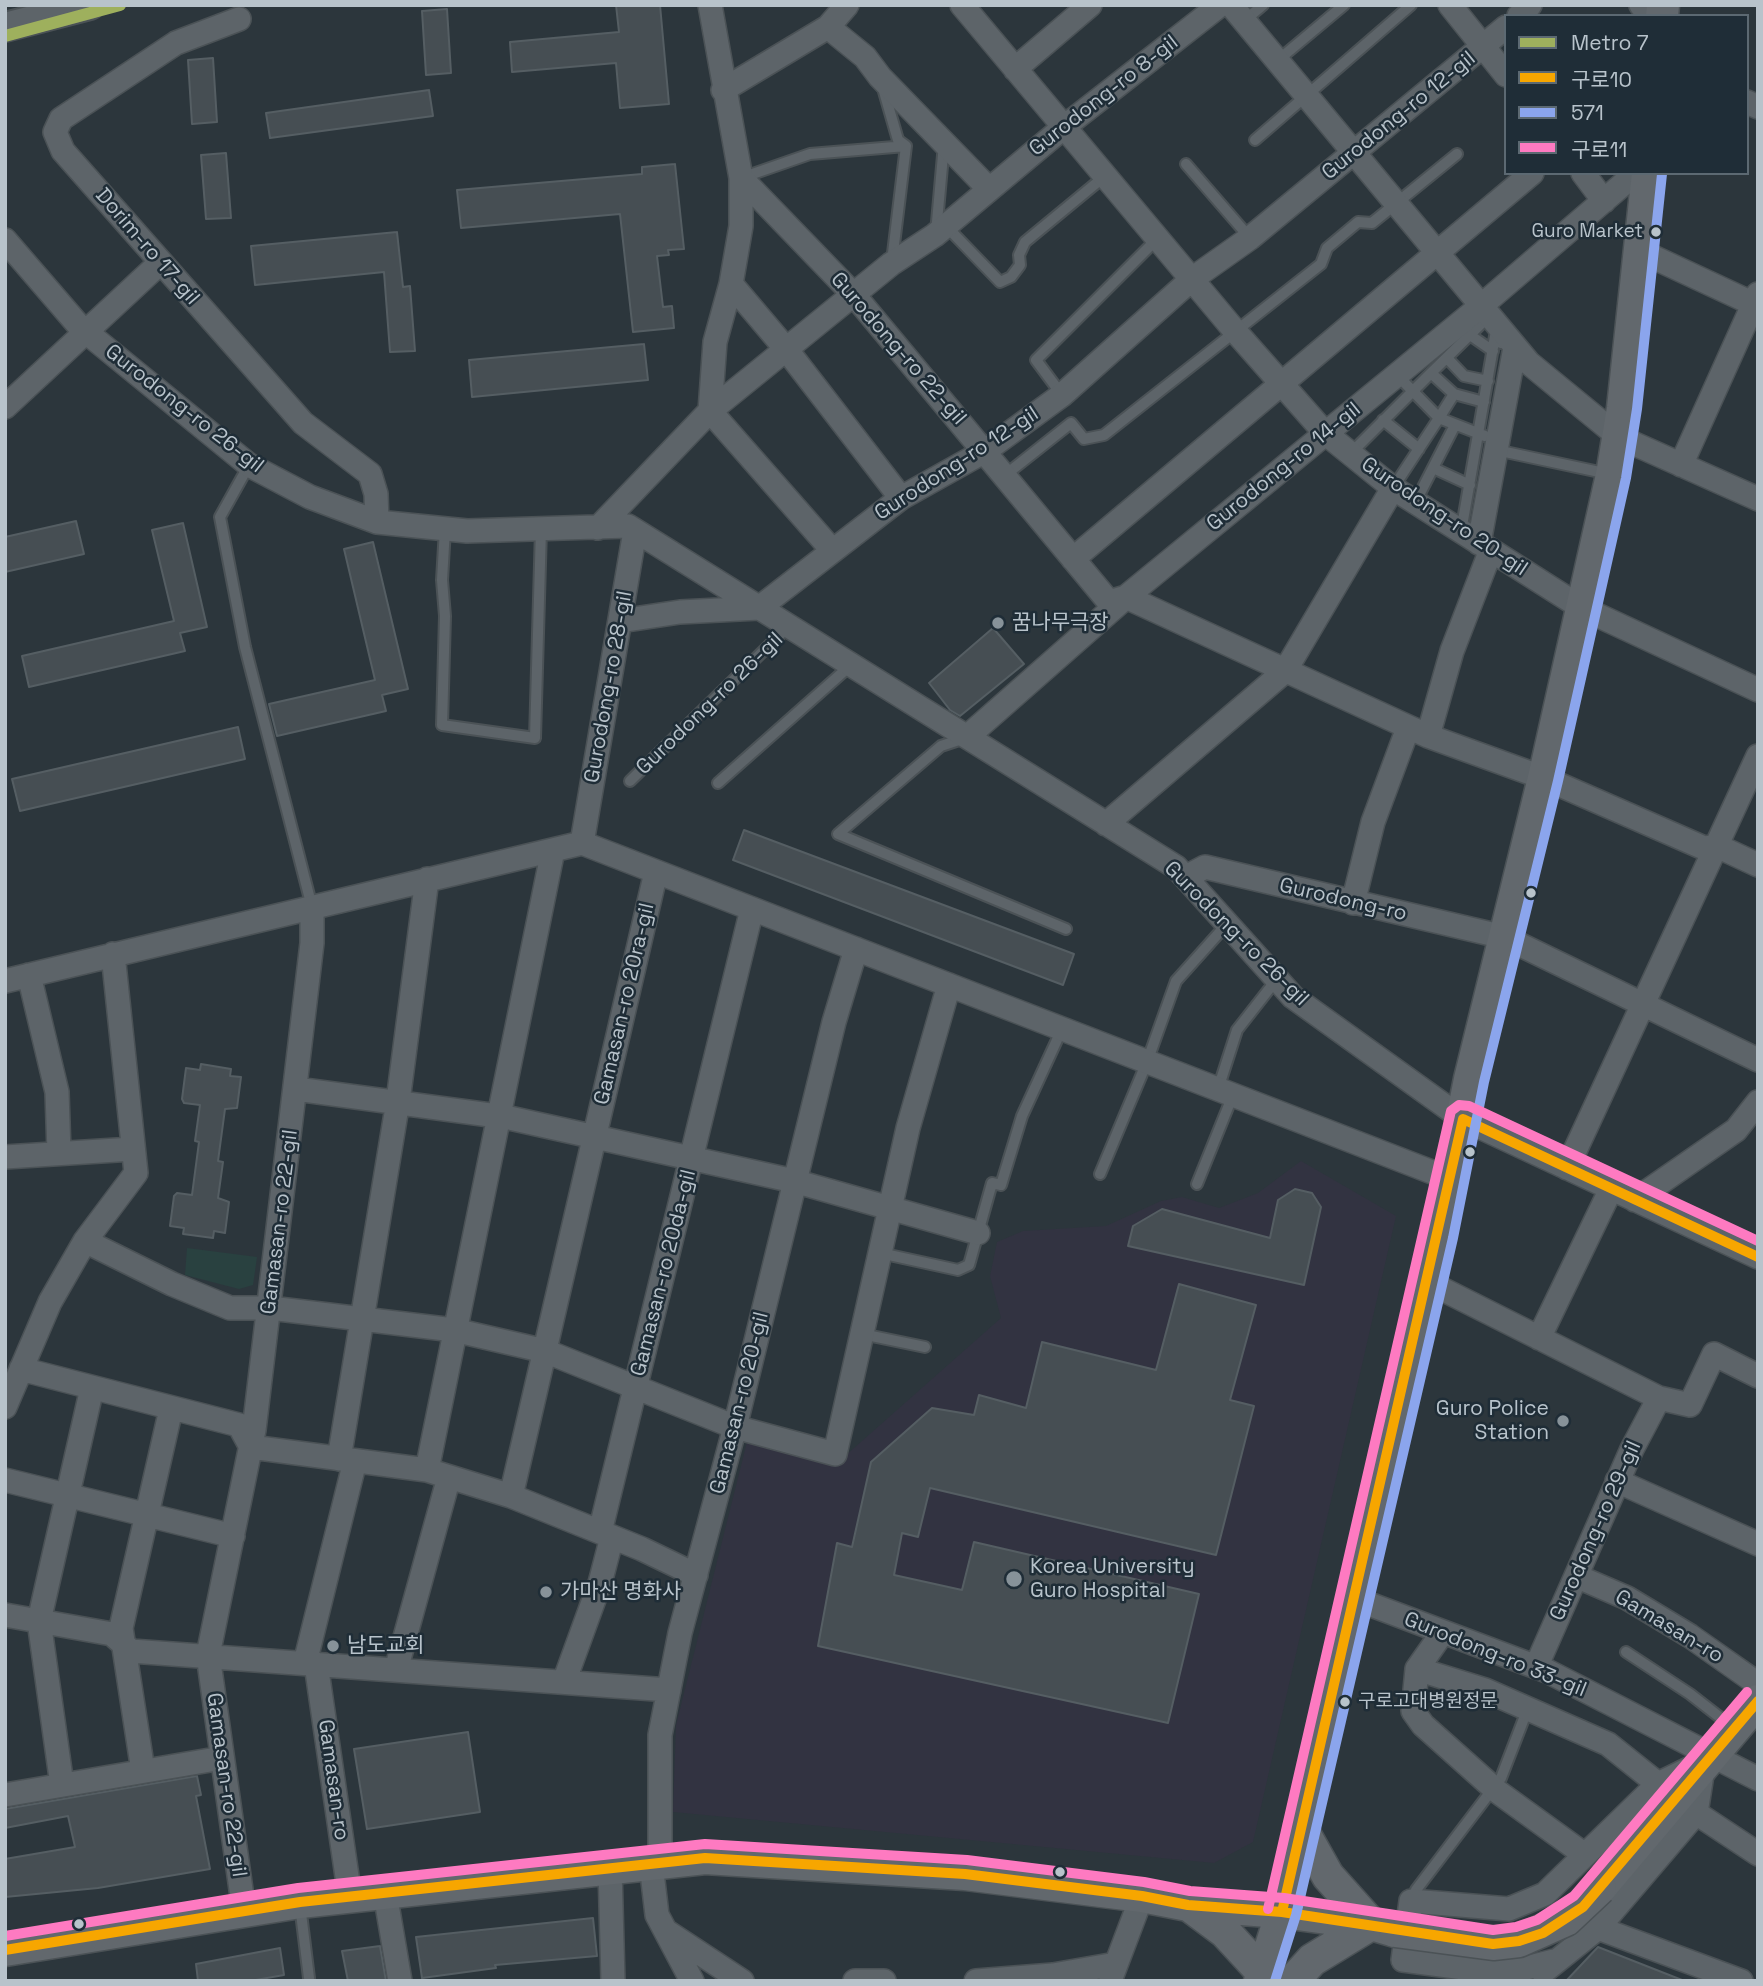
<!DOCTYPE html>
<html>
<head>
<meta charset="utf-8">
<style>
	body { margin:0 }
	#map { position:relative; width:1763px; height:1986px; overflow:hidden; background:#2c363c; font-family:"Space Grotesk","Noto Sans KR",sans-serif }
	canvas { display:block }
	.frame { position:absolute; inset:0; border:7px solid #b8c3cb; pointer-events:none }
	.legend { position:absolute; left:1504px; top:14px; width:245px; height:161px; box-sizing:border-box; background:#1f2d37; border:2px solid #5c6972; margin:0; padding:9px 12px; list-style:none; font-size:21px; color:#b8c3cb }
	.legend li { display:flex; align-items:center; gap:14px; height:35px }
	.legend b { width:35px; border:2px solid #5c6972 }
</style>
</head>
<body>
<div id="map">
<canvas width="1763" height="1986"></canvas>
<div class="frame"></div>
<ul class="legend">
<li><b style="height:9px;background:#9eb05d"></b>Metro 7</li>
<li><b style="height:9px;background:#f7a600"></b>구로10</li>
<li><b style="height:9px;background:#8ba5ed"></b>571</li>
<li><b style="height:9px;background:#fe7ac1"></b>구로11</li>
</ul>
</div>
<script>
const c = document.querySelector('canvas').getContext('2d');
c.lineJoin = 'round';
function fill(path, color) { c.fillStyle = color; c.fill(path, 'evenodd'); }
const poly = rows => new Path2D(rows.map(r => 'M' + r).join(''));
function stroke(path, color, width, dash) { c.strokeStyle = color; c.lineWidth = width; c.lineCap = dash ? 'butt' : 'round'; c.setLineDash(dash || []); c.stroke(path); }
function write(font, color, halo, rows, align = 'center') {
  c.font = font + ' "Space Grotesk","Noto Sans KR",sans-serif'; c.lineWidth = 5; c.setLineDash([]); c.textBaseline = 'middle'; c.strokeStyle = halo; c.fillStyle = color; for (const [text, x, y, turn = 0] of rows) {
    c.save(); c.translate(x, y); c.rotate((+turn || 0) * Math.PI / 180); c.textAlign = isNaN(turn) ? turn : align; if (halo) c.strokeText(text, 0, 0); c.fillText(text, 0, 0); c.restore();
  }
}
const medical = poly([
	[1301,1161,1396,1216,1253,1842,1214,1863,673,1812,676,1725,747,1442,836,1464,1001,1318,990,1276,997,1242,1023,1231,1106,1226,1161,1201,1182,1197,1219,1208,1258,1193]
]);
const green = poly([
	[187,1248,257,1257,253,1285,239,1289,185,1275]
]);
const building = poly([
	[616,5,660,5,669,104,620,108,616,63,512,72,510,42,619,32,616,5],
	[447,9,451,73,426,75,422,11,447,9],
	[213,58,217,122,192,124,188,60,213,58],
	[429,90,433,116,270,138,266,113,429,90],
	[226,153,231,218,206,219,201,155,226,153],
	[675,164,684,249,668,250,669,255,657,256,663,307,672,306,674,328,633,332,620,214,461,228,457,190,642,174,642,167,675,164],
	[397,232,403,287,410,286,415,351,390,352,384,272,255,285,251,246,397,232],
	[644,344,648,380,472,397,469,360,644,344],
	[76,521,84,554,5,572,5,537,76,521],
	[183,523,207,627,180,633,185,651,29,687,22,656,174,621,152,530,183,523],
	[373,542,408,689,382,695,386,711,277,736,269,704,375,680,344,549,373,542],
	[993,628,1024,664,960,716,950,710,929,683,993,628],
	[238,727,245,759,20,811,12,779,238,727],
	[744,830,1074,954,1063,985,733,860,744,830],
	[201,1064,231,1069,230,1076,241,1077,237,1108,225,1109,218,1161,223,1162,218,1198,229,1202,225,1233,214,1231,213,1238,183,1234,184,1228,170,1226,174,1196,177,1193,192,1195,199,1142,195,1141,200,1105,184,1103,182,1099,186,1068,200,1070,201,1064],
	[1295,1189,1312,1193,1321,1207,1304,1285,1128,1246,1133,1226,1162,1209,1270,1238,1278,1200,1295,1189],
	[1179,1284,1256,1305,1230,1400,1254,1406,1216,1555,930,1488,918,1537,902,1533,894,1575,962,1590,974,1542,1199,1594,1168,1723,818,1646,837,1543,852,1547,871,1462,932,1408,974,1415,979,1395,1026,1408,1042,1342,1156,1370,1179,1284],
	[468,1732,480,1812,367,1829,354,1749,468,1732],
	[197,1776,201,1795,196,1796,210,1869,98,1888,5,1897,5,1859,75,1847,68,1816,5,1828,5,1809,197,1776],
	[593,1918,597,1956,495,1965,496,1968,422,1978,416,1937,593,1918],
	[380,1946,386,1981,348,1981,342,1951,380,1946],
	[1598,1947,1682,1980,1681,1981,1566,1981,1598,1947],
	[280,1948,284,1975,250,1981,198,1981,196,1964,280,1948]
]);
const service = poly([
	[1244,21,1263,5],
	[1277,61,1344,5],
	[883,88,898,140,906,146],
	[1255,140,1411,5],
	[1186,164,1250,238],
	[741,178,810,154,906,146],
	[946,226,1000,282,1011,277,1020,265,1019,255,1025,242,1105,176],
	[936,233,944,144],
	[892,261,906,146],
	[1470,335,1493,351],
	[1447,358,1464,376,1488,381],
	[1431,373,1482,323],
	[1062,395,1036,360,1158,238],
	[1484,402,1454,394,1439,418,1485,436],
	[1383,420,1419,449],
	[1496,450,1609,474],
	[1351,453,1431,373,1454,394],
	[249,465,220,517,245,647,312,907],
	[1433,468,1470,485],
	[1004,476,1071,423,1084,439,1104,435,1321,264,1327,248,1358,222,1372,223,1457,154],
	[1393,488,1439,418,1397,375],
	[1416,501,1455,425],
	[445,529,442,580,445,616,442,725,535,738,541,529],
	[1461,532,1495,336,1501,343],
	[965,738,941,746,838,834,1066,929],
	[630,781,789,626],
	[718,783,851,665],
	[1218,1089,1237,1030,1277,979],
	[1100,1174,1147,1062,1176,981,1227,924],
	[1197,1184,1233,1095],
	[880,1253,958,1270,969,1265,992,1183,1001,1185,1022,1116,1062,1029],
	[862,1334,925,1347],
	[1626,1652,1690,1694,1731,1726],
	[1416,1890,1501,1778,1528,1708],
	[300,1905,309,1978]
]);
const minor = poly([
	[710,5,741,178,854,295,1109,602,1126,597,1428,736,1544,778,1704,848,1717,846,1758,865],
	[962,5,1235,331,1325,433,1393,488,1582,608,1758,690],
	[1231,5,1529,363,1619,437,1758,499],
	[1450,5,1506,75],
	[1641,5,1652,16],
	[1519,16,1530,5],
	[239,19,176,43,61,119,55,132,63,151,303,423,370,474,376,494,377,522],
	[828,27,865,57,880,77,989,189],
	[1015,69,1090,5],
	[723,90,828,27,847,5],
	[1747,102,1758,107],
	[1583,173,1604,201],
	[741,178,741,226,731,284,715,342,710,411,832,550],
	[5,240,80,327,249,465,310,497,377,522,467,531,628,526,1176,867,1293,997,1463,1119,1758,1257],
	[1640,251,1758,306],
	[731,284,786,349,901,498],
	[5,407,161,262],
	[1681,465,1758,294],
	[598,528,710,411,891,264,935,235,1064,127,1220,5],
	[1479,543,1515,347],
	[1073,559,1532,173],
	[620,621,680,612,759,608,901,498,985,451,1062,395,1192,279,1250,238,1506,27],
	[1428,736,1452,651,1491,550],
	[967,737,1126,597,1481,306,1636,173],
	[1106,824,1285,671,1393,488],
	[582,843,635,531],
	[1186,877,1205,867,1504,937,1758,1060],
	[1353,903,1373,822,1408,728],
	[29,975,57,1092,59,1153],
	[5,981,582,843,1450,1179],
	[296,1089,505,1117,794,1181,978,1233],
	[5,1157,133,1149],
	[1567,1168,1758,756],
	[1635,1200,1736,1130,1758,1102],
	[85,1241,172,1284,230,1308,270,1308,454,1330,545,1351,735,1427,835,1454,908,1128,949,985],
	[1428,1282,1659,1398,1690,1405,1714,1354,1758,1376],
	[1539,1338,1611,1189],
	[21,1369,239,1425,251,1447,427,1470,511,1496,642,1549,696,1575],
	[5,1407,50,1302,85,1241,136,1173,113,954],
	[339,1459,398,1101,427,879],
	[427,1470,553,850],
	[5,1480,233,1536],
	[1617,1481,1758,1544],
	[511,1496,656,872],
	[600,1532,752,909],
	[1576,1576,1627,1598,1690,1636,1758,1684],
	[1353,1598,1547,1671,1758,1779],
	[5,1615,112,1634,131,1651,669,1690],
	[1443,1632,1417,1669,1413,1711,1423,1725,1498,1792,1585,1855],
	[305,1663,355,1461],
	[316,1664,350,1897],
	[1536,1667,1632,1449,1659,1398],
	[1417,1669,1485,1690,1608,1744,1658,1784],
	[396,1670,449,1477],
	[564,1682,600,1583,612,1537],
	[143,1771,121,1628,171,1409],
	[62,1785,39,1621,92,1388],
	[5,1795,222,1758],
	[1696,1813,1758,1854],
	[660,1863,660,1735,680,1633,735,1427,834,1022,856,949],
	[651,1864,657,1915,692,1981],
	[610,1868,613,1981],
	[385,1893,400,1981],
	[244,1911,208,1655,254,1430,312,943,312,907],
	[1598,1928,1741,1981],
	[666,1931,742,1981],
	[1554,1961,1526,1968,1479,1970,1403,1960,1411,1901,1509,1909,1545,1894,1658,1784,1701,1763],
	[1543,1972,1598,1928,1696,1813,1703,1768],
	[1111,1978,1142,1896],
	[855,1981,884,1981],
	[976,1981,1053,1975,1116,1964]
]);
const tertiary = poly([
	[5,27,90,5]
]);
const secondary = poly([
	[1662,16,1663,5],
	[1600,1888,1758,1701],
	[1190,1906,1225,1932,1261,1971],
	[5,1950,300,1902,705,1858,965,1874,1142,1896,1188,1905,1282,1912,1371,1924,1395,1931],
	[1260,1981,1282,1912,1439,1235,1470,1079,1544,778,1612,475,1623,408,1648,173],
	[1293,1981,1312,1960,1371,1924,1328,1876,1300,1826]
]);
const secondaryBridge = poly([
	[1395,1931,1493,1944,1519,1941,1566,1920,1600,1888]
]);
const bus1 = poly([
	[1282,1912,1463,1119,1758,1257],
	[5,1950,300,1902,705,1858,965,1874,1142,1896,1188,1905,1282,1912,1493,1944,1519,1941,1543,1933,1583,1907,1758,1701]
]);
const bus2 = poly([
	[1275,1981,1296,1915,1453,1238,1484,1082,1558,781,1626,478,1637,409,1662,174]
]);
const bus3 = poly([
	[1268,1909,1451,1111,1459,1105,1469,1106,1758,1241],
	[5,1936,298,1888,705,1844,967,1860,1144,1882,1190,1891,1284,1898,1493,1930,1516,1927,1537,1920,1574,1896,1747,1692]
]);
const metro1 = poly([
	[5,36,120,5]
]);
const markers = [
	[1656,232,6,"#b8c3cb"],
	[998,623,7,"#879299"],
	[1531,893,6,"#b8c3cb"],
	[1470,1152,6,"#b8c3cb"],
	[1563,1421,7,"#879299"],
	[1014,1579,9,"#879299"],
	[546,1592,7,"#879299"],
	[333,1646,7,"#879299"],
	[1345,1702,6,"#b8c3cb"],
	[1060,1872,6,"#b8c3cb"],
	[79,1924,6,"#b8c3cb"]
];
const busNames = [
	["Guro Market",1643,232],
	["구로고대병원정문",1358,1702,"left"]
];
const streetNames = [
	["Gurodong-ro 8-gil",1104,96,-38],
	["Gurodong-ro 12-gil",1399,116,-39],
	["Dorim-ro 17-gil",147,247,49],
	["Gurodong-ro 22-gil",898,349,49],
	["Gurodong-ro 26-gil",184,409,38],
	["Gurodong-ro 12-gil",957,464,-33],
	["Gurodong-ro 14-gil",1284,467,-39],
	["Gurodong-ro 20-gil",1444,517,34],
	["Gurodong-ro 28-gil",609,687,-80],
	["Gurodong-ro 26-gil",710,704,-44],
	["Gurodong-ro",1343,900,13],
	["Gurodong-ro 26-gil",1236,934,45],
	["Gamasan-ro 20ra-gil",625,1004,-77],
	["Gamasan-ro 22-gil",280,1222,-83],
	["Gamasan-ro 20da-gil",664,1273,-76],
	["Gamasan-ro 20-gil",740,1403,-76],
	["Gurodong-ro 29-gil",1596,1531,-66],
	["Gamasan-ro",1669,1627,31],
	["Gurodong-ro 33-gil",1495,1655,22],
	["Gamasan-ro",333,1780,82],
	["Gamasan-ro 22-gil",226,1785,82]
];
const poiNames = [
	["꿈나무극장",1012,623],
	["Guro Police",1549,1409,"right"],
	["Station",1549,1433,"right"],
	["Korea University",1030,1567],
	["Guro Hospital",1030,1591],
	["가마산 명화사",560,1592],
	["남도교회",347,1646]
];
fill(medical, '#323341');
fill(green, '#294140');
fill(building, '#464e53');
stroke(building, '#555e63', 2);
stroke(service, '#4b5256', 14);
stroke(minor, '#4b5256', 26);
stroke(tertiary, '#4b5256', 32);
stroke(secondary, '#4b5256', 35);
stroke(service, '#5d6469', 10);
stroke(minor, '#5d6469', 23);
stroke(tertiary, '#5d6469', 28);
stroke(secondary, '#62686d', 32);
stroke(secondaryBridge, '#4b5256', 35, []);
stroke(secondaryBridge, '#62686d', 32);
stroke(bus1, '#f7a600', 10);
stroke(bus2, '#8ba5ed', 10);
stroke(bus3, '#fe7ac1', 10);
stroke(metro1, '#9eb05d', 12);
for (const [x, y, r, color] of markers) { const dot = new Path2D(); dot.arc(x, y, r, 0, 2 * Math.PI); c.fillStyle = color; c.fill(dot); stroke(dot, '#1f2d37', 2.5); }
write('19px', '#b8c3cb', '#1f2d37', busNames, 'right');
write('21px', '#b8c3cb', '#1f2d37', streetNames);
write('21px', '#b8c3cb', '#1f2d37', poiNames, 'left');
</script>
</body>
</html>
